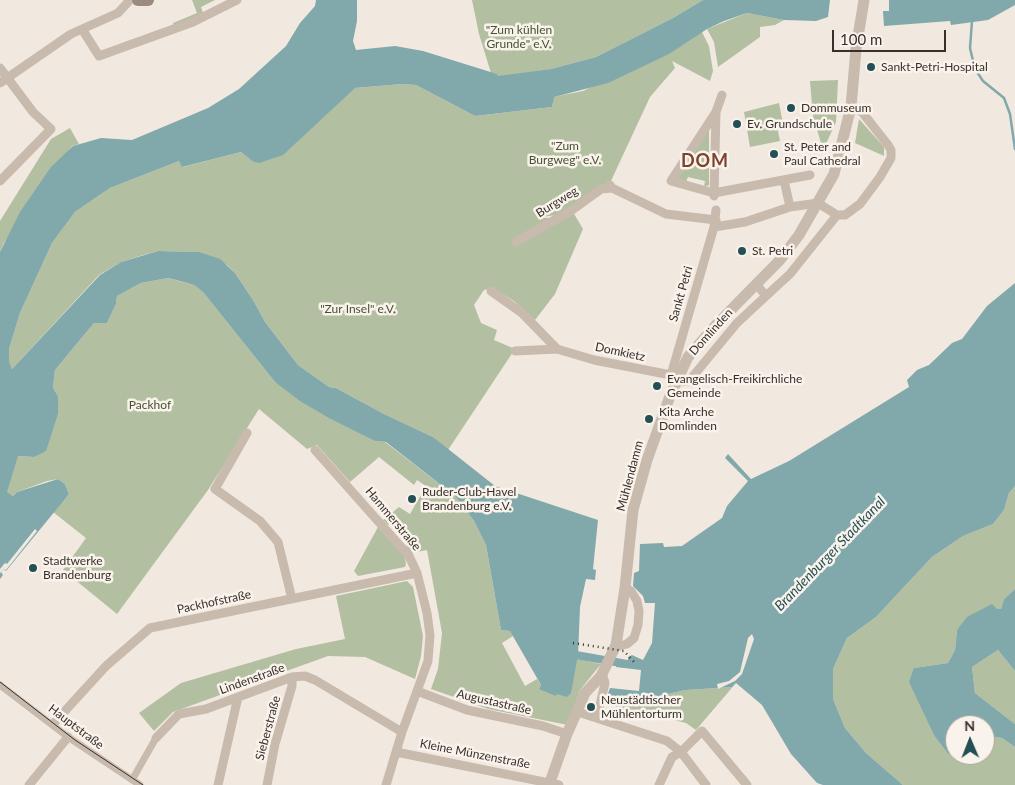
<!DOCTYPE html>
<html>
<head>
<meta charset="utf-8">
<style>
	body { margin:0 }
	#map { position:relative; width:1015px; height:785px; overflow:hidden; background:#f1e9e0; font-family:Lato,sans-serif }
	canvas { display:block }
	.north { position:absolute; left:945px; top:715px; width:50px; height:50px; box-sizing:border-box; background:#f9f3ec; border:1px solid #aba59f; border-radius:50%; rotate:359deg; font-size:14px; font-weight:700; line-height:20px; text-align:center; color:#372f2b }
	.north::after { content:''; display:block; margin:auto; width:18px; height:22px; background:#244f55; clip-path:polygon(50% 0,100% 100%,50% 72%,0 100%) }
	.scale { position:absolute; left:832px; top:30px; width:114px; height:22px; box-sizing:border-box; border:2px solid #372f2b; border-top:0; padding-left:6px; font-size:15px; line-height:18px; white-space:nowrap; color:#372f2b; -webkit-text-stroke:4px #f9f3ec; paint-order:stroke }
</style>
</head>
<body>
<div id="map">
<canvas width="1015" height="785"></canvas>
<div class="north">N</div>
<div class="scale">100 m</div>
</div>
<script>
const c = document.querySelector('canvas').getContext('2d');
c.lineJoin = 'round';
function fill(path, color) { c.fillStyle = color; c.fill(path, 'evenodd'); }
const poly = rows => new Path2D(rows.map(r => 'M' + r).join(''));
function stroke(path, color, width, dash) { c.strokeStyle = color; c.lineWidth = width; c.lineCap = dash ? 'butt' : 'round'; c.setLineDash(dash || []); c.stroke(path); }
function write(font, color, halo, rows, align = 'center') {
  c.font = font + ' Lato,sans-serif'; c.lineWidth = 5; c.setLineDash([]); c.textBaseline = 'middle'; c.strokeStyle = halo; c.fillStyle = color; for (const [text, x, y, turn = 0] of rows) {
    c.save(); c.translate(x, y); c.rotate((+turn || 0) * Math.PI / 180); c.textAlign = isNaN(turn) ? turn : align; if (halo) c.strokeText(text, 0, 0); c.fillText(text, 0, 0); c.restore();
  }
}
const green = poly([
	[192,0,215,0,201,7,203,13,174,26,173,23,197,13],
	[472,0,703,0,673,18,596,57,551,69,498,77,497,74,491,73,479,34],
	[747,13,784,20,775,25,760,27,760,37,718,67,714,42,707,29],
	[702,32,709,46,713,71,710,81,672,61,675,68,650,97,610,183,557,215,541,217,559,220,573,212,583,229,555,294,535,320,514,301,493,288,484,290,474,305,481,323,497,330,494,340,515,349,448,450,433,437,384,414,336,388,329,387,298,365,265,322,253,300,235,273,227,265,199,252,158,251,143,255,121,262,99,275,12,369,9,361,9,349,20,313,52,243,75,212,110,188,179,161,183,167,241,152,252,161,355,88,402,84,416,85,475,116,552,107,553,97,583,91],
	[838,80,836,122,825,146,822,146,813,117,810,81],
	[779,103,783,124,777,126,780,141,750,147,744,112],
	[859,119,884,147,884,156,855,143],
	[709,127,709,185,704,187,705,181,688,177,686,182,676,180],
	[70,128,79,144,72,146,4,243,0,252,0,221,51,139],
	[168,278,194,285,203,292,275,382,375,441,385,442,455,496,474,521,486,545,501,630,510,631,513,636,502,643,525,686,537,679,541,685,539,689,546,688,557,694,570,693,577,659,601,664,580,690,568,725,488,709,431,689,438,669,442,633,427,550,411,553,406,546,413,539,395,519,388,525,383,520,399,507,410,514,426,486,417,480,414,485,379,457,350,482,317,445,307,449,259,409,208,490,117,614,63,570,86,538,53,512,69,494,65,484,58,479,47,481,17,492,13,496,6,492,17,456,34,457,46,446,58,414,58,396,53,388,55,370,94,323,107,323,116,304,117,296,141,283],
	[1015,486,1015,589,1004,599,1001,609,957,630,955,650,948,663,914,668,935,737,949,755,955,752,955,755,985,755,985,736,1002,738,1015,747,1015,785,903,785,866,753,845,728,833,699,833,669,847,638,876,617,932,557,963,536,993,524,1004,510,1009,493],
	[378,527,405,557,406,564,405,567,358,576,354,571],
	[407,581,413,587,423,636,421,656,415,679,365,657,328,656,173,712,154,731,139,713,181,683,296,649,345,639,336,596],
	[998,650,1015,671,1015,724,975,693,972,667],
	[736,683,696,730,686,723,606,704,607,696,640,700,686,690,732,687]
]);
const water = poly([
	[316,0,357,0,357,21,353,41,356,50,395,46,423,51,497,74,498,76,551,69,596,57,673,18,703,0,830,0,828,17,816,21,784,20,747,13,724,21,707,29,669,54,608,83,554,97,552,107,475,116,416,85,402,84,355,88,283,155,259,163,252,161,241,152,182,167,179,161,110,188,75,212,52,243,20,313,9,349,9,361,12,369,100,275,121,262,158,251,199,252,220,259,235,273,253,300,265,322,298,365,329,387,336,388,384,414,433,437,495,486,598,520,593,569,596,570,595,580,586,579,580,607,578,655,571,693,567,697,557,694,556,696,539,689,541,685,510,631,501,630,486,545,474,521,455,496,386,442,375,441,329,418,300,401,275,382,203,292,194,285,180,281,168,278,141,283,117,296,116,304,107,323,94,323,55,370,53,388,58,396,58,414,46,451,34,457,18,456,7,492,13,496,17,492,58,479,65,484,69,494,6,571,4,569,1,572,3,575,0,579,0,252,20,212,51,167,73,146,101,138,132,140,208,108,239,89,286,46,300,23,315,6],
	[889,0,1015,0,1015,5,988,20,951,25,950,21,884,26,883,11,889,11],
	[1015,283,1015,486,1009,493,1004,510,993,524,963,536,932,557,876,617,847,638,833,669,833,699,845,728,866,753,903,785,823,785,817,783,791,754,762,705,736,683,732,687,686,690,640,700,607,696,610,688,639,691,641,670,616,667,618,660,622,662,628,660,628,657,632,655,643,660,652,643,655,603,645,603,643,596,633,586,634,573,639,571,640,544,663,543,664,547,682,546,722,518,727,506,748,481,725,458,728,454,751,479,789,461,909,387,907,380,917,370,929,365,952,343,962,339,987,306],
	[1015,589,1015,671,998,650,972,667,975,693,1015,724,1015,747,1002,738,985,736,985,725,955,725,955,752,949,755,935,737,909,682,914,668,948,663,955,650,957,630,967,617,992,604,997,609,1001,609,1004,599]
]);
const pier = poly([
	[35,529,37,531,6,570,4,569,0,573,0,569,5,563,7,564],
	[752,634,754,639,742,674,735,681,718,689,717,684,729,681,740,672,748,638]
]);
const stream = poly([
	[972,21,970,48,975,69,983,81,1004,98,1010,114,1015,149]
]);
const canal = poly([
	[570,654,627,664]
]);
const pedestrian = poly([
	[0,685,68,737,140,785],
	[132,780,156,738]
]);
const minor = poly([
	[82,29,99,56,193,22,237,0],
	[0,68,33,112,51,129,0,181],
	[0,83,71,34,118,13,130,0],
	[716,112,671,181,714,193,810,175],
	[784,180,790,207],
	[610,185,612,188,666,214,716,220],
	[714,196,716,112,722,95],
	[837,215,845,215,860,204,880,177,891,158,891,150,888,145,862,112,851,107],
	[714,227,745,222,790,207,818,203,837,215,790,274,766,296,757,285],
	[516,242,572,210,601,189,612,188],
	[491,291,522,313,557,349],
	[515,351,557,349,594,360,676,376],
	[671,375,714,227,716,210],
	[677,382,689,381,737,323,766,296],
	[247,433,215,489,260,521,278,542,292,599],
	[315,450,409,556,417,573,427,613,430,635,428,661,402,732,386,785],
	[615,647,627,644,634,638,638,625,639,611,637,601,631,591,625,588],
	[417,691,467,710,543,726,567,734],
	[578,712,667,741,681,752,706,785],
	[597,718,605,683,602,673],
	[53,724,106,666,150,628,417,573],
	[156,738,179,714,206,709,292,677,305,676,315,680,402,732],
	[396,752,559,785],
	[29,785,68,737],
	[218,785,238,697],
	[267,785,275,744,292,686,292,677],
	[659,785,672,757,681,752,702,731,747,785]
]);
const tertiary = poly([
	[549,785,567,734,585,693,601,676,616,645,625,588,633,510,647,460,670,396,688,357,717,324,780,260,799,235,834,174,851,107,856,49,864,0]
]);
const secondary = poly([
	[138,0,148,0]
]);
const tram = poly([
	[0,682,75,740,143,785]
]);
const rail = poly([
	[573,643,624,651,635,663]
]);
const markers = [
	[871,67,5,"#244f55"],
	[791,108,5,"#244f55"],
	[737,124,5,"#244f55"],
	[774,154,5,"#244f55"],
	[742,251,5,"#244f55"],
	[657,386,5,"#244f55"],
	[649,419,5,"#244f55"],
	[412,499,5,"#244f55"],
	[33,568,5,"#244f55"],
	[591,707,5,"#244f55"]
];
const parkNames = [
	["\"Zum kühlen",519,30],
	["Grunde\" e.V.",519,44],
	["\"Zum",565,146],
	["Burgweg\" e.V.",565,160],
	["\"Zur Insel\" e.V.",358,309],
	["Packhof",150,405]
];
const poiNames = [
	["Sankt-Petri-Hospital",881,67],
	["Dommuseum",801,108],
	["Ev. Grundschule",747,124],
	["St. Peter and",784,147],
	["Paul Cathedral",784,161],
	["St. Petri",752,251],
	["Evangelisch-Freikirchliche",667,379],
	["Gemeinde",667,393],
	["Kita Arche",659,412],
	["Domlinden",659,426],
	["Ruder-Club-Havel",422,492],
	["Brandenburg e.V.",422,506],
	["Stadtwerke",43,561],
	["Brandenburg",43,575],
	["Neustädtischer",601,700],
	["Mühlentorturm",601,714]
];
const streetNames = [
	["Burgweg",557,202,-32],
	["Sankt Petri",681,294,-74],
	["Domlinden",711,332,-48],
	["Domkietz",620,352,12],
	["Mühlendamm",630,476,-75],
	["Hammerstraße",393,519,50],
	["Packhofstraße",214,602,-12],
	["Lindenstraße",252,679,-20],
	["Augustastraße",494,702,13],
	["Hauptstraße",76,727,37],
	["Sieberstraße",268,728,-75],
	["Kleine Münzenstraße",475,754,11]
];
const waterNames = [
	["Brandenburger Stadtkanal",830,554,-46]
];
const districtNames = [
	["DOM",705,161]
];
fill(green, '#b3bfa1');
fill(water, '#81a8ab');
fill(pier, '#f1e9e0');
stroke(stream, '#81a8ab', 2.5);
stroke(canal, '#81a8ab', 8);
stroke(pedestrian, '#c8baad', 7);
stroke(minor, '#c8baad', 9);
stroke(tertiary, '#c8baad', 11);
stroke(secondary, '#9b8a7e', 12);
stroke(tram, '#372f2b', 1);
stroke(rail, '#372f2b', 2.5, [1, 4]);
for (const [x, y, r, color] of markers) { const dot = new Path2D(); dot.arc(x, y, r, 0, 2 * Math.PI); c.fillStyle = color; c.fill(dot); stroke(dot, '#f9f3ec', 2); }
write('12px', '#455331', '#f9f3ec', parkNames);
write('12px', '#372f2b', '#f9f3ec', poiNames, 'left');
write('12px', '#372f2b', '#f9f3ec', streetNames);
write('italic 14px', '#244f55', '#f9f3ec', waterNames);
c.letterSpacing = '1px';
write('bold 18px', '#7e432b', '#f9f3ec', districtNames);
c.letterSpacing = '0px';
</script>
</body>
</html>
